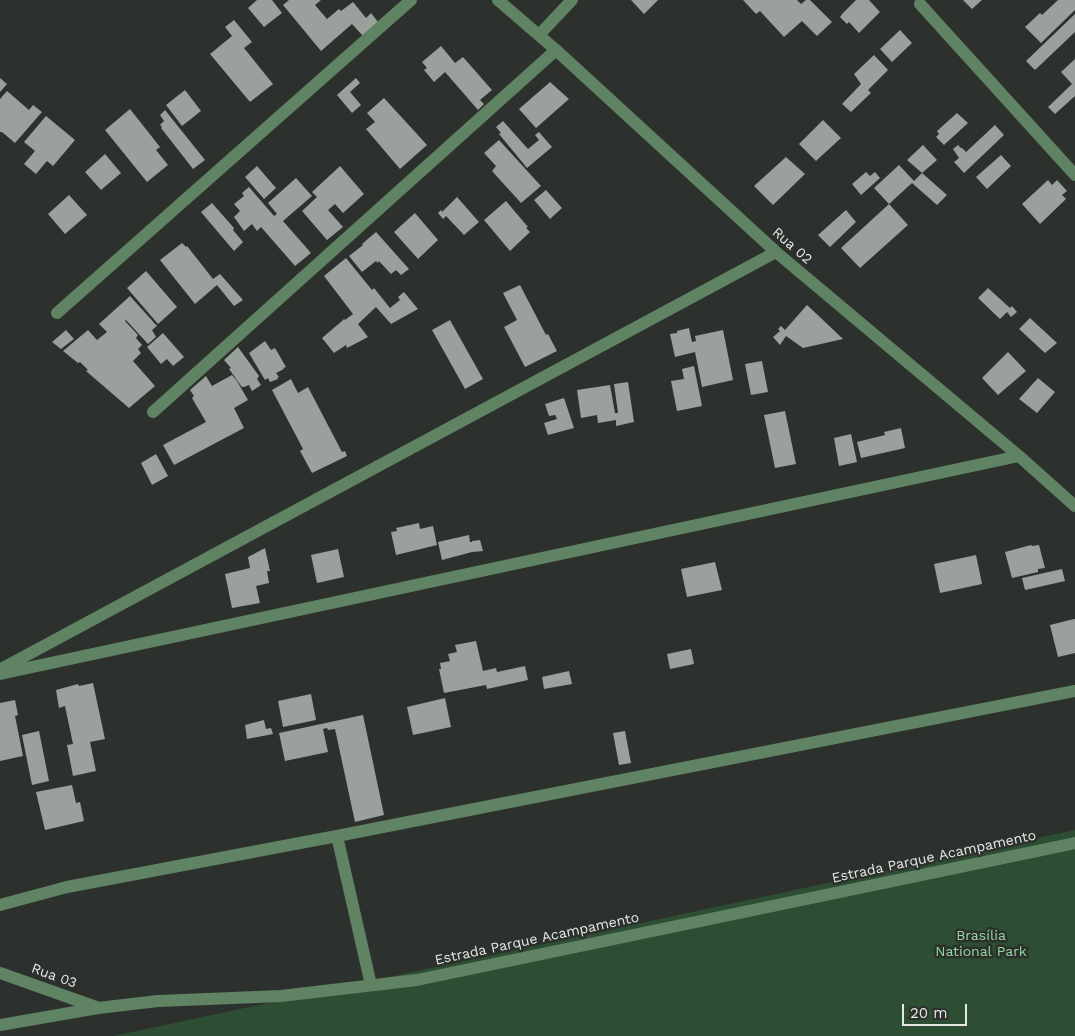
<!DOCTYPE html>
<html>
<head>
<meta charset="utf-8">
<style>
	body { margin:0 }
	#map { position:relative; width:1075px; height:1036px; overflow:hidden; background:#2d312d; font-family:"Work Sans",sans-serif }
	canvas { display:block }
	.scale { position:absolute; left:902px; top:1004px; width:65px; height:22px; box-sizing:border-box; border:2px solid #e5e8e5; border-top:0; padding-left:6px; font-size:15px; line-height:18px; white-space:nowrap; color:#e5e8e5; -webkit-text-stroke:4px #2d312d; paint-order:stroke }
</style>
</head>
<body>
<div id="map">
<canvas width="1075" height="1036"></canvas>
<div class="scale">20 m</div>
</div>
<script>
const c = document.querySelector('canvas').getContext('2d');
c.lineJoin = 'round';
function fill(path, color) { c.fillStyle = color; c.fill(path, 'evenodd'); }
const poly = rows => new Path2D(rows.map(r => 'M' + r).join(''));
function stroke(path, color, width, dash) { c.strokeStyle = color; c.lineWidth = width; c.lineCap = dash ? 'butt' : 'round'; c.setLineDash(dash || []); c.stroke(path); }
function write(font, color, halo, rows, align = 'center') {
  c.font = font + ' "Work Sans",sans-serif'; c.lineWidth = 5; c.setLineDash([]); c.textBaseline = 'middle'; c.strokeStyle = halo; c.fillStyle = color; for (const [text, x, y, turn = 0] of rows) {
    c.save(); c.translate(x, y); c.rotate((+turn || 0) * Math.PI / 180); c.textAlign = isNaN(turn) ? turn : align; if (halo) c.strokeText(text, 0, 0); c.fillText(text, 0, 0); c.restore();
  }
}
const green = poly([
	[1075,830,1075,1036,114,1036]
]);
const building = poly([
	[257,0,272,0,282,13,264,27,248,8],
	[289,0,321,0,315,5,327,19,339,9,341,11,353,2,366,18,371,13,378,22,363,36,352,24,321,51,283,5],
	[631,0,658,0,644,14],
	[743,0,797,0,801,4,806,0,810,0,832,22,817,36,802,21,784,37,760,11,756,14],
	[856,0,869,0,880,12,859,33,849,22,847,24,840,17,843,13],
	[963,0,982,0,972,9],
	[1058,0,1075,0,1075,10,1041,43,1025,27,1040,13,1042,15],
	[1075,14,1075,32,1035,70,1026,61],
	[234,20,252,42,244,48,273,84,250,102,210,54,232,36,225,27],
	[900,30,912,43,892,62,880,49],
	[441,46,455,63,463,57,492,90,480,100,484,104,478,110,445,72,434,82,424,70,427,68,422,62],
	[874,55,888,70,868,90,871,93,851,112,842,104,861,84,854,74],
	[1075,59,1075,96,1055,114,1048,107,1072,84,1061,72],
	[0,78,7,84,0,92],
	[356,78,360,83,350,92,361,105,352,113,337,95],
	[550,82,569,99,536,128,519,109],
	[185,90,201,111,182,126,166,105],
	[7,91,29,110,33,105,42,112,15,143,2,132,0,132,0,99],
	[384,98,427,145,400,169,366,129,375,122,367,113],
	[130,109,160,147,156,150,168,165,147,182,105,130],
	[165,110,205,160,193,169,161,128,162,127,160,125,164,121,160,115],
	[957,113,968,123,944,145,936,137,939,134,937,131],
	[46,116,75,140,53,166,47,161,36,174,24,164,35,151,24,142],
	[823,120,841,138,816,161,799,144],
	[503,121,528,149,539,140,535,135,539,132,552,147,527,168,499,134,501,133,496,127],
	[995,125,1004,135,964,173,954,162,959,158,953,149,958,145,961,148,962,148,966,152],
	[499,140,541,186,521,203,492,171,496,166,484,153],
	[923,145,937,160,922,173,907,160],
	[105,154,121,173,101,190,85,172],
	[1001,155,1011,166,987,189,976,177],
	[786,157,805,174,773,205,754,186],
	[899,165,914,181,922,173,947,195,937,205,912,183,889,204,874,188],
	[257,166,276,188,264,199,245,177],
	[340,166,364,194,343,213,335,204,328,210,343,227,327,240,302,211,317,197,312,192],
	[866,172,870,176,875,172,880,178,861,195,852,184],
	[296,178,312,196,283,221,311,253,295,266,261,227,257,231,252,224,244,231,234,217,240,211,234,204,244,196,242,193,249,187,274,216,277,214,268,203],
	[1048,180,1052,185,1057,180,1067,191,1062,195,1066,199,1040,224,1022,204],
	[546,190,562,208,550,219,534,200],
	[69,195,87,215,65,234,48,214],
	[457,197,479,222,464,235,446,216,443,219,438,213,441,210,442,212],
	[506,201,528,227,526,228,530,232,510,251,484,220],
	[212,203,234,228,233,230,243,242,234,251,201,212],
	[889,204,908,225,860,268,841,248],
	[846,210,856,222,830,247,818,235],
	[415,213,438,240,418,259,394,232],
	[376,232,409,269,401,275,396,270,391,274,379,261,378,263,376,261,362,272,349,256,363,245,362,244],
	[182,243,186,247,187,246,213,279,220,274,243,300,234,306,217,285,195,304,160,260],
	[346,258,372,290,374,288,390,308,400,300,398,297,404,292,418,309,391,324,376,307,358,324,368,337,347,348,346,345,334,353,322,338,342,321,344,319,345,320,353,314,324,276],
	[146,271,177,307,158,324,127,288],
	[520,285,546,335,548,334,557,351,525,367,504,327,517,320,503,293],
	[988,288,1010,308,1012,306,1017,312,1011,317,1007,312,1000,319,978,298],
	[130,296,157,326,152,330,156,337,148,344,126,320,125,321,138,335,136,338,142,345,138,349,141,353,133,361,155,386,129,408,86,371,88,370,80,362,78,363,63,351,88,330,97,340,107,332,99,324],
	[807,305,823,320,843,339,803,348,786,336,780,345,773,337,780,331,778,329,781,326,785,330],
	[1030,318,1057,343,1045,353,1019,329],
	[450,320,483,379,465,389,432,330],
	[689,328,692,342,696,341,695,336,723,330,733,380,702,387,695,352,675,357,670,334,677,333,677,331],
	[66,330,74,339,61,349,52,342],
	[163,333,184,357,173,366,167,359,161,364,147,347],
	[265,341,271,350,275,348,286,367,283,368,284,369,276,373,279,377,277,378,278,379,270,382,268,378,265,380,249,353],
	[238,347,259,376,257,379,261,385,252,391,249,385,244,387,242,387,229,369,231,368,224,360],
	[1008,352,1026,371,998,395,982,378],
	[762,361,768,392,751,395,745,364],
	[694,366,702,406,677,411,671,381,684,379,682,369],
	[232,375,237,381,248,400,234,408,244,428,174,465,163,445,206,422,192,398,194,396,190,390,206,376,212,386],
	[1038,378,1055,392,1037,413,1019,399],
	[291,379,298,393,308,387,342,452,345,451,347,456,312,473,300,451,303,449,272,390],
	[628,382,634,422,616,426,616,420,598,423,597,415,581,418,577,390,610,385,615,413,618,413,614,384],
	[564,398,574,428,548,435,544,423,557,419,555,415,549,416,545,404],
	[785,411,796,464,775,468,764,415],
	[901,428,905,448,861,458,857,442,885,435,884,432],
	[851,434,857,462,839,466,834,438],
	[156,454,168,476,152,485,141,463],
	[419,523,420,529,433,526,437,545,396,555,391,532,397,531,396,528],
	[469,535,470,542,472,542,472,541,480,540,483,551,472,552,442,560,438,542],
	[1031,545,1032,546,1039,545,1045,568,1038,569,1038,572,1012,578,1005,552],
	[265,548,270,571,267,571,269,583,256,586,260,603,232,608,225,574,250,568,248,557],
	[338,549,344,577,317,583,311,555],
	[976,555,982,584,940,593,934,564],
	[715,562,722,590,687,597,681,569],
	[1062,569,1065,581,1025,590,1022,578],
	[1074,619,1075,619,1075,653,1058,657,1050,625],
	[476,641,483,671,496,668,497,672,525,666,528,680,487,689,486,685,444,693,439,669,441,669,440,663,450,661,448,654,457,652,455,645],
	[691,649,694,664,670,669,667,654],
	[569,671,572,684,544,689,542,677],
	[93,683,105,739,90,742,96,771,73,776,67,745,73,744,65,706,59,708,56,690,78,684,79,686],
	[311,694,316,720,283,727,278,701],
	[445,698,451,727,413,735,407,707],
	[15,700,18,715,15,716,23,756,0,761,0,703],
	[363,715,384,815,355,822,335,729,328,730,327,728,323,729,328,752,285,761,279,733],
	[264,720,266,729,271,728,273,734,247,739,245,725],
	[39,731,49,781,32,785,22,735],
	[625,731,631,763,619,765,613,733],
	[72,785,76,803,80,802,84,821,45,830,36,792]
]);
const minor = poly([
	[498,0,556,50,776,252,1019,456,1075,506],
	[920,4,1075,175],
	[539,35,572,0],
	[57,313,411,0],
	[153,412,556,50],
	[1,669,776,252],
	[0,674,1019,456],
	[337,836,371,985],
	[0,905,67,887,337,836,1075,691],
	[0,973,96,1007],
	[0,1025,98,1008,158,1001,281,996,417,980,1075,843]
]);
const streetNames = [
	["Rua 02",792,246,41],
	["Estrada Parque Acampamento",934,857,-12],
	["Estrada Parque Acampamento",537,939,-12],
	["Rua 03",54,976,20]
];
const parkNames = [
	["Brasília",981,936],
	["National Park",981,952]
];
fill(green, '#2d4e32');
fill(building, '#9aa09b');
stroke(minor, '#5f8363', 12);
write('14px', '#e5e8e5', '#2d312d', streetNames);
write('14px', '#93d99d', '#2d312d', parkNames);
</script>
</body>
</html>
